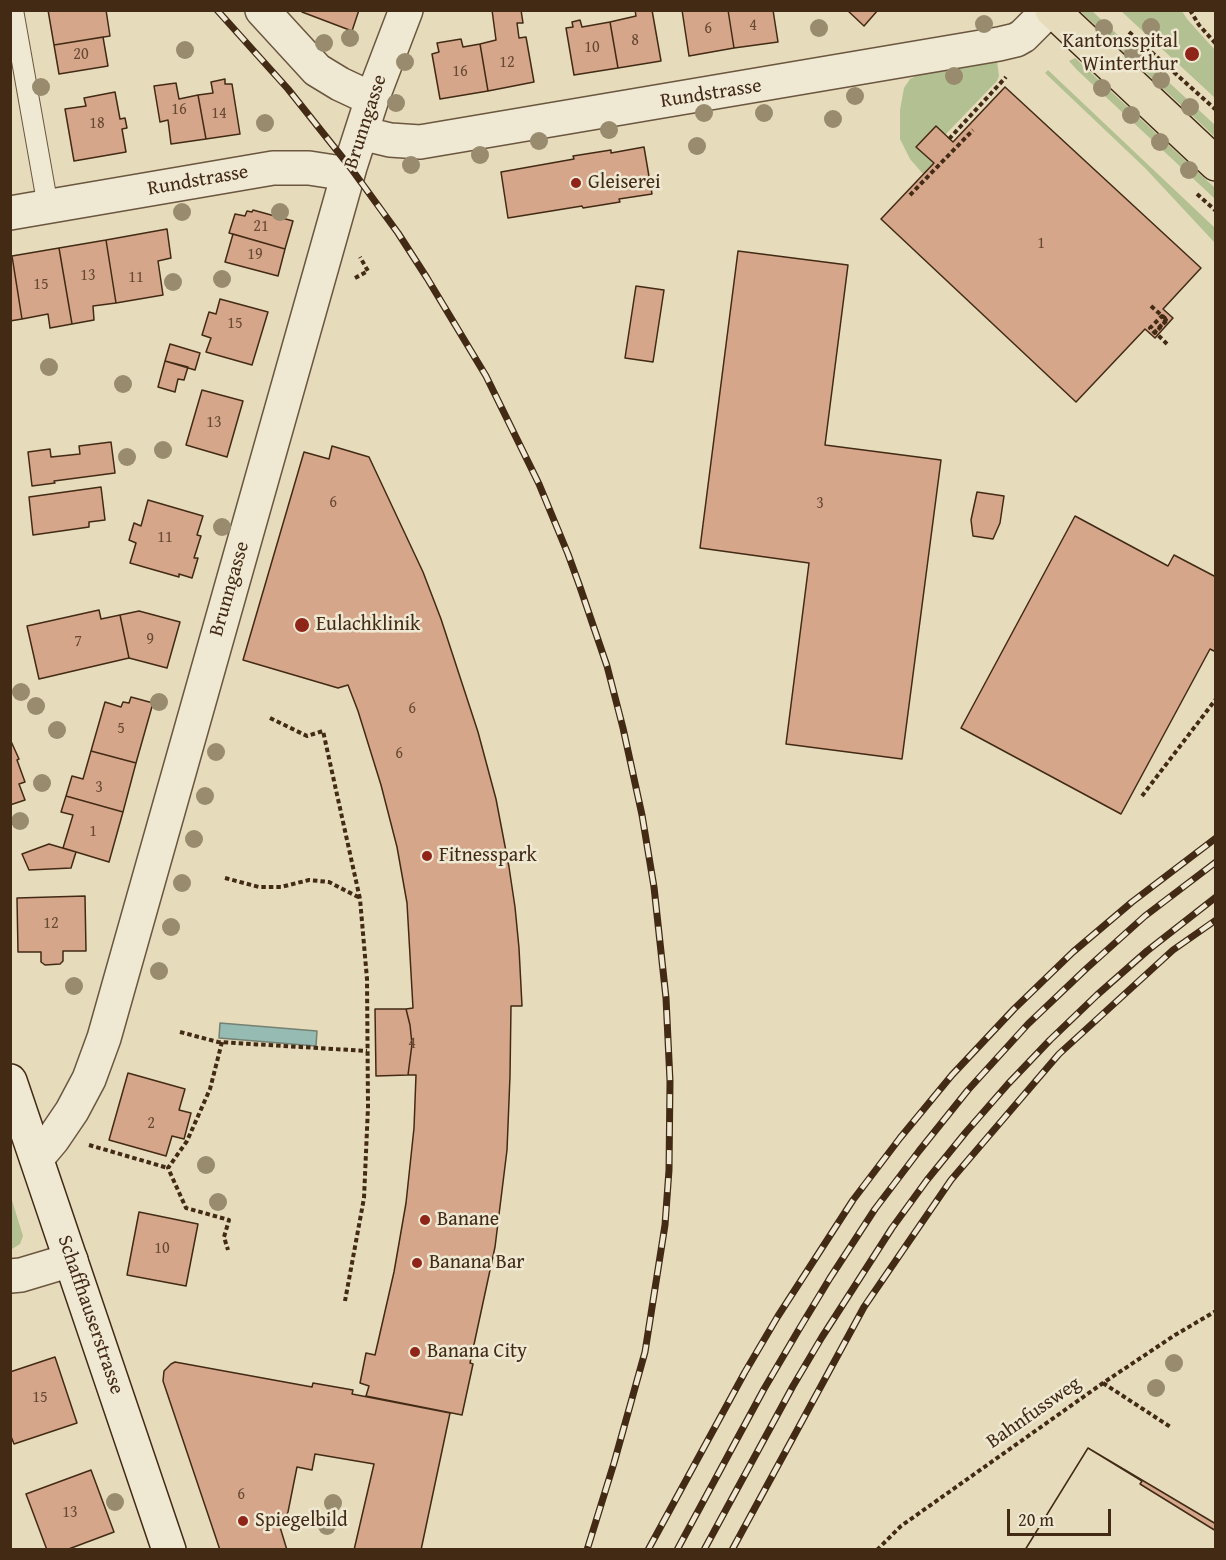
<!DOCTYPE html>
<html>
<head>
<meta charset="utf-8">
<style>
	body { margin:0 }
	#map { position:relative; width:1226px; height:1560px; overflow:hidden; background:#e6dcbc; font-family:"Gentium Book Plus",serif }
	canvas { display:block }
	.frame { position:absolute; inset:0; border:12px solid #422a15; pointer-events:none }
	.scale { position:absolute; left:1007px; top:1509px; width:104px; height:27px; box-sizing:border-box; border:3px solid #422a15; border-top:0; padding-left:8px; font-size:18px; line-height:21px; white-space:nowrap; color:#422a15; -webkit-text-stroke:4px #efe8d3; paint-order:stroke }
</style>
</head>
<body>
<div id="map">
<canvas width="1226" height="1560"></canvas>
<div class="frame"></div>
<div class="scale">20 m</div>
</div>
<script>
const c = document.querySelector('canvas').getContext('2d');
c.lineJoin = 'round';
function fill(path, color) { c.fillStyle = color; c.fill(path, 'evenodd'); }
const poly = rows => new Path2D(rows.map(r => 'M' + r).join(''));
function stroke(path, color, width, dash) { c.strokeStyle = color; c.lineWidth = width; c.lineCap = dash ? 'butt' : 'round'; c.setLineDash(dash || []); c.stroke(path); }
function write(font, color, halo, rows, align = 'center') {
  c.font = font + ' "Gentium Book Plus",serif'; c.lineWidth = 5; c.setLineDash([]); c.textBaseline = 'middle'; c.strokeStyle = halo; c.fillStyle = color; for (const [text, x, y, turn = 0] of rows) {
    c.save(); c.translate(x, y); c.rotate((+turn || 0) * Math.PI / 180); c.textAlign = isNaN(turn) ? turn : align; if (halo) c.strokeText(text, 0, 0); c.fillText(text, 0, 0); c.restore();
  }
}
const green = poly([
	[1080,11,1092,11,1215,125,1215,137],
	[1121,11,1182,11,1187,19,1215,50,1215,98],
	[1075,58,1215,188,1215,199,1077,70,1069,61],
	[997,61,999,76,997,81,945,135,936,126,916,147,934,163,923,174,910,159,900,139,900,110,904,88,910,79,918,75],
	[1048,70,1215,228,1215,243,1145,168,1045,73],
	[11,1197,23,1236,20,1244,12,1249]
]);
const water = poly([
	[220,1023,317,1031,316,1046,219,1038,220,1023]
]);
const building = poly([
	[48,10,106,10,110,36,54,45,48,10],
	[303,10,359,10,352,31,302,12,303,10],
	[492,10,521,10,523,23,517,23,519,38,526,37,534,82,488,91,480,44,496,40,492,10],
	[635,10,652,10,661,61,618,68,610,22,636,16,635,10],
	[682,10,728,10,734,48,689,56,682,10],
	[728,10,773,10,778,42,734,48,728,10],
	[847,10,878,10,864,26,847,10],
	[580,20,582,27,610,22,618,68,574,75,566,28,573,27,572,22,580,20],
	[103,37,108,66,59,74,54,45,103,37],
	[461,39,463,47,480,44,488,91,440,99,432,54,439,52,437,43,461,39],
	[225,79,225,84,232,84,240,134,206,139,198,95,213,93,211,82,225,79],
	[176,83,179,99,198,95,206,139,171,144,168,120,160,122,154,86,176,83],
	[1005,87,1201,268,1163,309,1173,318,1155,338,1145,329,1076,402,881,219,934,163,916,147,936,126,953,142,1005,87],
	[115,92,120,119,125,118,127,128,122,129,126,152,74,161,65,109,86,106,84,98,115,92],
	[644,147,652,194,619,199,620,202,583,208,582,206,508,218,501,172,574,159,573,156,611,150,611,153,644,147],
	[253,210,293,221,285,249,229,233,235,214,245,216,247,211,252,212,253,210],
	[167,229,171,258,158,261,163,295,116,303,106,240,167,229],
	[233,234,285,249,278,276,225,262,233,234],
	[106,240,116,303,93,306,94,320,72,324,59,248,106,240],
	[59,248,72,324,50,328,48,314,22,319,12,256,59,248],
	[738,251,848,265,825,445,941,460,902,759,786,744,809,563,700,548,738,251],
	[10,256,12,256,22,319,10,321,10,256],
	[636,286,664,290,653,362,625,358,636,286],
	[220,299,268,312,252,365,206,352,211,338,202,335,209,312,216,314,220,299],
	[170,344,200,353,195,370,165,361,170,344],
	[165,361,188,367,184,380,178,379,175,392,158,387,165,361],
	[202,390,243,401,227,457,186,445,202,390],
	[111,442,115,473,54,481,55,483,32,486,28,452,50,449,51,457,80,454,79,446,111,442],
	[332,446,369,457,423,572,441,619,478,732,496,799,509,867,515,907,519,948,522,1006,511,1006,510,1076,507,1150,495,1247,470,1363,473,1364,462,1415,366,1396,369,1386,360,1383,366,1353,375,1355,394,1272,406,1203,414,1128,416,1075,408,1075,412,1044,410,1025,406,1009,413,1008,407,903,397,847,381,785,358,711,348,685,338,688,243,660,304,452,329,459,332,446],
	[101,487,105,520,89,522,89,527,33,535,29,497,101,487],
	[977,492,1004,496,1000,523,993,539,973,536,971,520,977,492],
	[148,500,203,516,197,535,201,536,194,558,198,558,192,578,179,574,179,577,130,563,136,543,129,540,134,523,141,526,148,500],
	[1075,516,1168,566,1174,555,1216,577,1216,652,1210,649,1121,814,961,728,1075,516],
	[99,610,101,619,120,615,129,658,39,679,27,626,99,610],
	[139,611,180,622,167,668,129,658,120,615,139,611],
	[131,697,153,703,136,763,91,751,105,702,121,707,123,702,129,703,131,697],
	[10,739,19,759,17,760,25,782,19,784,25,800,10,805,10,739],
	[91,751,136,763,123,812,66,796,72,776,83,779,91,751],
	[66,796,123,812,109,862,63,848,73,815,61,812,66,796],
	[49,844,76,852,71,868,29,870,22,854,49,844],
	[85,896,86,951,63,951,63,961,60,964,45,965,41,962,41,952,18,952,17,898,85,896],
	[375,1009,406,1009,410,1025,412,1044,408,1075,376,1076,375,1009],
	[128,1073,185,1089,179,1110,191,1113,184,1139,172,1136,166,1156,109,1140,128,1073],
	[139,1212,198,1224,186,1286,127,1275,139,1212],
	[55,1357,77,1423,14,1444,10,1434,10,1372,55,1357],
	[175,1362,312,1387,313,1383,353,1390,352,1394,450,1413,421,1550,354,1550,374,1464,315,1454,312,1470,297,1467,288,1512,280,1527,287,1550,220,1550,163,1381,164,1371,171,1364,175,1362],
	[1088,1448,1142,1481,1140,1484,1216,1531,1216,1550,1025,1550,1088,1448],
	[1088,1448,1216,1524,1216,1550,1025,1550,1088,1448],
	[91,1470,114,1532,66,1550,47,1550,26,1494,91,1470]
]);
const path = poly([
	[1190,10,1199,25,1216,44],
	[1129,32,1216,110],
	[949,139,1006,77],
	[1197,194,1216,211],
	[910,195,973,130],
	[355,278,368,271,360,257],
	[1151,306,1167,320,1155,333,1150,328,1162,316,1166,320,1155,332,1167,344],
	[270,718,307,736,323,731,360,899,367,979,368,1107,364,1198,345,1301],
	[1142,796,1216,699],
	[225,878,259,887,281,887,309,880,329,882,360,898],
	[180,1032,218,1042,367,1051],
	[222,1042,210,1089,187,1141,168,1168,186,1208,229,1220,224,1237,228,1250],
	[89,1145,168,1168],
	[1103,1383,1172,1428],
	[877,1550,901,1526,1103,1383,1175,1335,1216,1311]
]);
const lane = poly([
	[13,10,48,207]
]);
const street = poly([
	[262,10,317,70,340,84,372,99],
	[361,133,390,140,420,142,999,44,1016,40,1023,36,1049,10],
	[10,213,273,168,309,168,348,174],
	[37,1158,53,1139,72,1111,89,1079,104,1038,350,167,372,99,406,10],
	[10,1276,21,1275,71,1260]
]);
const secondary = poly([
	[10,1081,169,1550]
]);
const primary = poly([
	[1052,10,1216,164]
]);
const rail = poly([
	[217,10,288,89,350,167,398,233,427,278,486,376,539,484,568,554,580,587,607,666,623,728,642,815,654,887,666,998,670,1081,669,1170,665,1225,645,1352,614,1463,587,1550],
	[648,1550,745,1372,778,1316,853,1200,900,1138,952,1075,1014,1009,1073,952,1132,902,1216,838],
	[677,1550,764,1389,798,1331,830,1278,875,1209,919,1151,968,1090,1028,1024,1087,968,1145,916,1216,862],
	[704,1550,793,1386,822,1337,892,1228,927,1180,966,1132,1008,1084,1050,1040,1097,995,1147,951,1216,897],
	[732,1550,864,1307,951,1180,1059,1054,1173,950,1216,920]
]);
const trees = [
	[984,24],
	[1151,27],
	[819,28],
	[1104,28],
	[350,38],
	[324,43],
	[185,50],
	[1133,54],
	[405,62],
	[954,76],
	[1161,80],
	[41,87],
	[1102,88],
	[855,96],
	[396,103],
	[1190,107],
	[704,113],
	[764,113],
	[1131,115],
	[833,119],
	[265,123],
	[609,130],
	[539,141],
	[1160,142],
	[697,146],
	[480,155],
	[411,165],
	[1189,170],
	[182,212],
	[280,212],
	[222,279],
	[173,282],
	[49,367],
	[123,384],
	[163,450],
	[127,457],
	[222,527],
	[21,692],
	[159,702],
	[36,706],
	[57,730],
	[216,752],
	[42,783],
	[205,796],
	[20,821],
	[194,839],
	[182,883],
	[171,927],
	[159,971],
	[74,986],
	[206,1165],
	[218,1202],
	[1174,1363],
	[1156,1388],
	[115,1502],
	[333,1503],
	[327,1526]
];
const markers = [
	[1192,54,8,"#8f2418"],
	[576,183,6,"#8f2418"],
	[302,625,8,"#8f2418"],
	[427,856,6,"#8f2418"],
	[425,1220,6,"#8f2418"],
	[417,1263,6,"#8f2418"],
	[415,1352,6,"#8f2418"],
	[243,1521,6,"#8f2418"]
];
const numberNames = [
	["4",753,26],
	["6",708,29],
	["8",635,41],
	["10",592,48],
	["20",81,55],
	["12",507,63],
	["16",460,72],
	["16",179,110],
	["14",219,114],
	["18",97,124],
	["21",261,227],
	["1",1041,244],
	["19",255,255],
	["13",88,276],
	["11",136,278],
	["15",41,285],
	["15",235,324],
	["13",214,423],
	["6",333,503],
	["3",820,504],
	["11",165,538],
	["9",150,640],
	["7",78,642],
	["6",412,709],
	["5",121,729],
	["6",399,754],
	["3",99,788],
	["1",93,832],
	["12",51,924],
	["4",412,1044],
	["2",151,1124],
	["10",162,1249],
	["15",40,1398],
	["6",241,1495],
	["13",70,1513]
];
const poiNames = [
	["Kantonsspital",1178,42,"right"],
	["Winterthur",1178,65,"right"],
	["Gleiserei",588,183],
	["Eulachklinik",316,625],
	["Fitnesspark",439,856],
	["Banane",437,1220],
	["Banana Bar",429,1263],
	["Banana City",427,1352],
	["Spiegelbild",255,1521]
];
const streetNames = [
	["Rundstrasse",711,94,-9],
	["Brunngasse",366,122,-72],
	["Rundstrasse",198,181,-10],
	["Brunngasse",230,589,-74],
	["Schaffhauserstrasse",90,1315,71],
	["Bahnfussweg",1034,1413,-35]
];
fill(green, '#b3c192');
fill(water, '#96bbb2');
stroke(water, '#748173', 1.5);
fill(building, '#d5a68a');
stroke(building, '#422a15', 1.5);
stroke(lane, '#6b563f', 22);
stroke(street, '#6b563f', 36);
stroke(secondary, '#422a15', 36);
stroke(primary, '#422a15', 36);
stroke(path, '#422a15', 4, [4.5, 3]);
stroke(lane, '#efe8d3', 20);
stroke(street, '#efe8d3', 33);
stroke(secondary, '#efe8d3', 33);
stroke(primary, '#e6dcbc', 33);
stroke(rail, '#422a15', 7);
stroke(rail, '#efe8d3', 4.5, [14]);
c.fillStyle = '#988b6e';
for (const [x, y] of trees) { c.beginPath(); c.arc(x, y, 9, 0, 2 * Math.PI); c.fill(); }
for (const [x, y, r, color] of markers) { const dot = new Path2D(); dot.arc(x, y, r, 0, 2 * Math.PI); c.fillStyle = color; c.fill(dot); stroke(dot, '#efe8d3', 2); }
write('16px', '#674932', null, numberNames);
write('20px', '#422a15', '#efe8d3', poiNames, 'left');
write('20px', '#422a15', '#efe8d3', streetNames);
</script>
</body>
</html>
